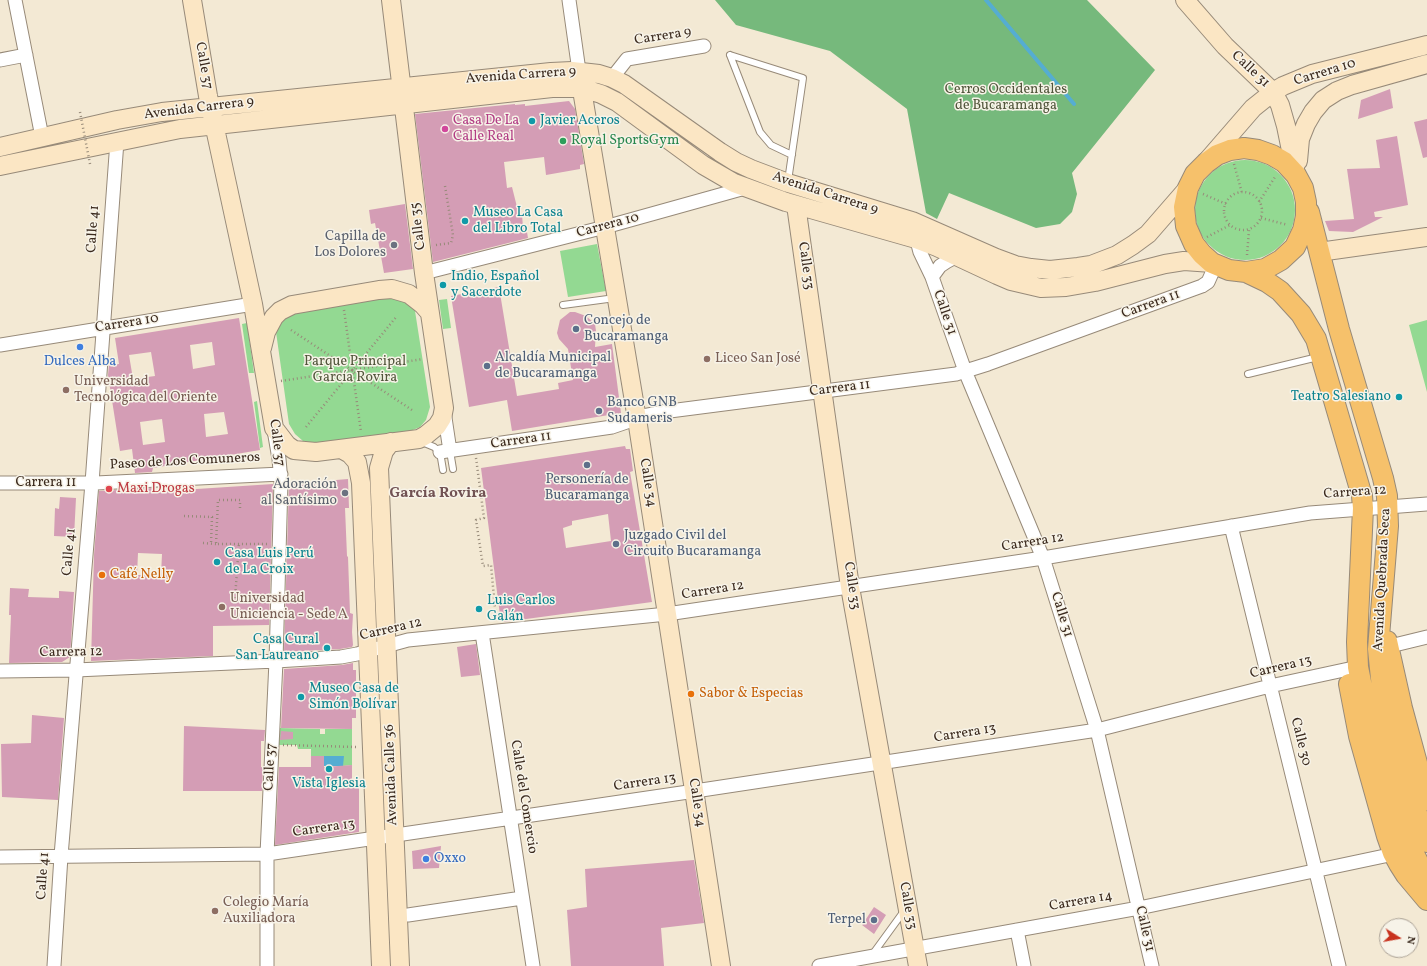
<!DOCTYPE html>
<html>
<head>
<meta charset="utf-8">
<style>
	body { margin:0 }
	#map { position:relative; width:1427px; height:966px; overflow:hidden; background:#f3e9d4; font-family:Vollkorn,serif }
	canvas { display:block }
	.north { position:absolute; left:1379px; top:918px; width:40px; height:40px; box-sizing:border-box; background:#f7f3e8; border:1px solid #aca397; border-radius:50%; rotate:101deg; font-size:11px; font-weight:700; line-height:16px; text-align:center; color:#3b2a1e }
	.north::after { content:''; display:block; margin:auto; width:14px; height:18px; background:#c8321e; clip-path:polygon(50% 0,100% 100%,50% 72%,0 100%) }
</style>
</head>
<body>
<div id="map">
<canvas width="1427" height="966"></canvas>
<div class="north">N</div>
</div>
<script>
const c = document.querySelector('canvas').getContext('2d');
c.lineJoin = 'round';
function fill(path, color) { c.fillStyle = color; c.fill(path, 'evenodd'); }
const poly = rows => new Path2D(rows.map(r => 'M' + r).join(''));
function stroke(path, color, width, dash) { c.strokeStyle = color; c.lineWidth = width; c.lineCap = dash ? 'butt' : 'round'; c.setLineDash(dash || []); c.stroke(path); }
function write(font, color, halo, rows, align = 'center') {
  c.font = font + ' Vollkorn,serif'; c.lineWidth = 3; c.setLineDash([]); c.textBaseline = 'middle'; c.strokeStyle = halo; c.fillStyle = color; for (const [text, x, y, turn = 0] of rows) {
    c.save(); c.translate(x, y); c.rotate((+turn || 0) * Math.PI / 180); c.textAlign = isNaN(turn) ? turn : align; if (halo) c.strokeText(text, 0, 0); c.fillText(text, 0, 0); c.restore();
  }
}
const green = poly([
	'1195 210a50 50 0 1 1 100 0a50 50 0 1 1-100 0Z',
	[597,244,606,291,568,297,560,251],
	[388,296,409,303,415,311,430,407,426,420,420,427,408,432,315,444,303,441,295,434,289,424,276,332,278,323,285,315],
	[447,299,451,328,443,329,439,300],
	[1427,320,1427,392,1409,325],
	[247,323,254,373,249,373,242,324],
	[257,401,263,447,260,448,254,402],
	[279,728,320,729,320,734,325,734,325,729,352,729,352,765,343,766,343,756,311,756,311,749,298,749,297,745,279,745]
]);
const forest = poly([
	[715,0,1087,0,1155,70,1072,173,1077,194,1072,212,1060,224,1036,228,949,193,937,219,926,213,907,109,830,51,736,25]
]);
const water = poly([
	[324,756,344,756,343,766,324,766]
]);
const stream = poly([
	[986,0,1074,104]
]);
const building = poly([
	[1390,89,1393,108,1358,119,1361,100],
	[569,101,575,109,584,164,580,165,580,169,546,175,544,157,504,162,507,188,512,187,519,215,522,215,523,227,526,226,528,238,433,262,415,114,515,104,515,105,525,104,525,106],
	[1427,119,1427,157,1423,158,1414,122],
	[1397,136,1408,205,1374,212,1375,217,1383,217,1353,232,1329,231,1325,221,1354,219,1347,169,1380,168,1376,140],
	[405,204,413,269,384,273,375,223,371,224,369,210],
	[499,287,517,396,559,389,558,383,573,380,568,349,559,339,557,333,560,320,570,312,575,312,586,316,595,324,596,331,595,347,612,344,621,413,512,431,507,400,469,407,451,296],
	[239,318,260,450,153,468,152,472,135,473,132,449,120,451,108,375,109,365,119,364,115,338],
	[212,342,215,365,193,369,190,345],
	[151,352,155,376,133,379,129,355],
	[224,412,228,434,206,437,204,414],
	[162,419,165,442,143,445,140,422],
	[625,446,626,449,630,449,633,471,630,472,652,602,504,622,503,614,500,615,481,468],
	[608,514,611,541,566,548,563,528,572,525,572,521],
	[348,479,349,508,345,508,347,556,348,557,350,613,353,614,352,632,353,645,352,647,340,649,284,652,289,484],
	[273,484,269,625,213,626,213,656,91,661,94,555,99,491,152,488,151,492],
	[138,553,162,554,161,575,137,575],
	[60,497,76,498,74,537,54,536,55,508,59,509],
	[10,588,29,589,28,597,59,598,59,591,74,592,70,657,62,662,9,663,11,615,9,615],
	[476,644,480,675,461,677,457,647],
	[353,663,353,670,356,670,356,718,352,718,352,729,281,728,284,669,342,665],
	[32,715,64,718,58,800,2,797,1,744,31,743],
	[184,726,265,730,264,741,261,741,261,767,263,767,262,791,183,791],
	[281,731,293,732,293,739,280,740],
	[311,756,324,756,324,767,352,765,352,785,359,785,359,832,275,845,279,767,311,767],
	[441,846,439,868,413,869,412,851],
	[694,860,704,923,661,928,664,966,571,966,567,910,587,907,585,869],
	[874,907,886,915,874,934,862,925]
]);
const path = poly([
	[1234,164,1242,193],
	'1224 211a19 19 0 1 1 38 0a19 19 0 1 1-38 0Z',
	[1203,194,1226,204],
	[1259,202,1275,177],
	[1261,218,1288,225],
	[1207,237,1230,225],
	[436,245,451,243,453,235,445,186],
	[1247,255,1249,230],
	[344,310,361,432],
	[291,330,412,410],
	[281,381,423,359],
	[306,427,397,316],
	[476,458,484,518,476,520,483,566,491,565,496,619],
	[240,508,240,500,218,500,216,544,267,544],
	[184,516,212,517,211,543],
	[203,543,216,544],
	[235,598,239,544],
	[283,745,356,747]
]);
const lane = poly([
	[730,55,803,78,788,181],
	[730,55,760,132,771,145,792,155],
	[563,305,615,298],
	[1248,374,1318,357],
	[422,442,434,447,440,452,443,470],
	[450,451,453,469],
	[872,955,904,911]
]);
const street = poly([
	[15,0,42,137],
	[569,0,579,71],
	[0,60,26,55],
	[612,78,627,59,704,46],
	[915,233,920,252,932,277,965,371,1043,558,1097,730,1152,966],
	[424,273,605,227,745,188],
	[932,277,940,266,946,262,957,256],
	[0,345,253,304],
	[444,411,450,451],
	[440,452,612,427,647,415,662,412,956,374,988,364,1202,286,1208,282,1212,273,1212,263],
	[0,483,96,483,281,474],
	[1231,526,1339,966],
	[482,633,533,966],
	[1382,648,1427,637],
	[0,671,76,670,276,661,341,657,357,654,408,640,667,614,1043,558,1310,513,1427,504],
	[0,857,267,854,695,791,1097,730,1270,686,1358,667],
	[408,915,522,898],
	[1017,930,1024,966],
	[54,966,61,856,92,483,117,141],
	[267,966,267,854,276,661,281,482,279,459,274,430],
	[819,966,1139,908,1394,854]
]);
const secondary = poly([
	[192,0,208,96,253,304,274,428,287,445,294,450,316,452,419,439,426,435,437,426,442,418,444,408,424,273,391,0],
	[1185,0,1225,46,1273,92,1280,105,1286,126,1296,175],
	[580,78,637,419,721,966],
	[0,147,117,120,162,112,551,72,572,71,599,74,612,78,624,84,720,152,736,162,751,169,788,183,912,221,996,258,1015,265,1031,268,1050,270,1078,267,1091,265,1117,255,1133,245,1148,234,1188,188],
	[1207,161,1253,108,1273,92,1283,86,1312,74,1427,45],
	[1298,161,1300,139,1306,124,1313,112,1323,100,1337,91,1352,85,1427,64],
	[0,166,180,129,552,88,582,88,601,94,617,102,703,165,734,183,786,202,916,239,937,247,997,275,1011,281,1041,288,1066,287,1095,282,1165,264,1184,261,1212,263],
	[796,205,850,587,918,966],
	[1319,252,1427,237],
	[262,348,266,332,274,317,280,311,292,305,379,290,392,289,409,294,423,305,430,313],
	[391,442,384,451,379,468,400,966],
	[341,449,350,454,357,462,361,483,381,966]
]);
const primary = poly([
	[1309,212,1339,329,1383,478,1387,496,1388,526,1378,649,1382,688,1385,705,1422,830,1427,842],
	[1246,272,1265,269,1281,260,1295,247,1303,230,1306,216,1306,202,1303,188,1296,175,1284,162,1272,155,1258,150,1244,148,1230,150,1217,155,1206,163,1195,174,1188,188,1184,207,1186,226,1194,244,1202,254,1212,263,1229,270,1246,272,1267,282,1280,291,1301,314,1316,339,1362,496,1363,508,1357,642,1358,667,1364,697,1402,829,1421,868,1427,876],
	[1387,641,1402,708,1427,800],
	[1349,684,1359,736,1387,836,1393,853,1399,864,1406,875,1427,900]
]);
const pathBridge = poly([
	[80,112,90,164]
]);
const markers = [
	[532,121,4,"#0f9aa8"],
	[445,129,4,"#d1479c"],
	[563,141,4,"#2e9e5b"],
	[465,221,4,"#0f9aa8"],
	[394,245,4,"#6b7280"],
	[443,285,4,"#0f9aa8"],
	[576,329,4,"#5c6f8a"],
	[80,347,4,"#3f7fe0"],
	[707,359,4,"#8d6e63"],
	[487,366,4,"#5c6f8a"],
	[66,390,4,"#8d6e63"],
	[1399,397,4,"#0f9aa8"],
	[599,411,4,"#5c6f8a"],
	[587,465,4,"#5c6f8a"],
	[109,489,4,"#e0444e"],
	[345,493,4,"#6b7280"],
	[616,544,4,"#5c6f8a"],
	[217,562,4,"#0f9aa8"],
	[102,575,4,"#e8710a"],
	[222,607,4,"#8d6e63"],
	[479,609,4,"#0f9aa8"],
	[327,648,4,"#0f9aa8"],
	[691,694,4,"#e8710a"],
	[301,697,4,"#0f9aa8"],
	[329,769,4,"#0f9aa8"],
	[426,859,4,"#3f7fe0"],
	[215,911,4,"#8d6e63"],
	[874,920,4,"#5c6f8a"]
];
const streetNames = [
	["Carrera 9",663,37,-9],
	["Calle 37",203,66,80],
	["Calle 31",1250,70,43],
	["Carrera 10",1325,73,-17],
	["Avenida Carrera 9",521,76,-4],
	["Avenida Carrera 9",199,109,-7],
	["Avenida Carrera 9",825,194,18],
	["Calle 35",419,226,-97],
	["Carrera 10",608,226,-15],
	["Calle 41",94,229,-86],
	["Calle 33",805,266,82],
	["Carrera 11",1151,305,-20],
	["Calle 31",944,313,71],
	["Carrera 10",127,324,-9],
	["Carrera 11",840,389,-7],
	["Carrera 11",521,441,-8],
	["Calle 37",276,443,82],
	["Paseo de Los Comuneros",185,462,-3],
	["Carrera 11",46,483],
	["Calle 34",647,483,81],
	["Carrera 12",1355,493,-4],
	["Carrera 12",1033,543,-9],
	["Calle 41",70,552,-85],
	["Avenida Quebrada Seca",1383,580,-87],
	["Calle 33",851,586,81],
	["Carrera 12",713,591,-9],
	["Calle 31",1061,615,73],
	["Carrera 12",391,630,-13],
	["Carrera 12",71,653,-1],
	["Carrera 13",1281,668,-13],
	["Carrera 13",965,734,-9],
	["Calle 30",1300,742,76],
	["Calle 37",271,767,-87],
	["Avenida Calle 36",392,775,-92],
	["Carrera 13",645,783,-8],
	["Calle del Comercio",523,797,81],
	["Calle 34",696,803,81],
	["Carrera 13",324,829,-8],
	["Calle 41",44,876,-86],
	["Carrera 14",1081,902,-10],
	["Calle 33",907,906,80],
	["Calle 31",1144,929,77]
];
const parkNames = [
	["Cerros Occidentales",1006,90],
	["de Bucaramanga",1006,106],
	["Parque Principal",355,362],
	["García Rovira",355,378]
];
const hotelNames = [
	["Casa De La",453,121],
	["Calle Real",453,137]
];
const cultureNames = [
	["Javier Aceros",540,121],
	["Museo La Casa",473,213],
	["del Libro Total",473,229],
	["Indio, Español",451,277],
	["y Sacerdote",451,293],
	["Teatro Salesiano",1391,397,"right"],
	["Casa Luis Perú",225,554],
	["de La Croix",225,570],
	["Luis Carlos",487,601],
	["Galán",487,617],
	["Casa Cural",319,640,"right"],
	["San Laureano",319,656,"right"],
	["Museo Casa de",309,689],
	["Simón Bolívar",309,705],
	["Vista Iglesia",329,784,"center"]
];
const leisureNames = [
	["Royal SportsGym",571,141]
];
const worshipNames = [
	["Capilla de",386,237],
	["Los Dolores",386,253],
	["Adoración",337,485],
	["al Santísimo",337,501]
];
const serviceNames = [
	["Concejo de",584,321],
	["Bucaramanga",584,337],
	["Alcaldía Municipal",495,358],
	["de Bucaramanga",495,374],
	["Banco GNB",607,403],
	["Sudameris",607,419],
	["Personería de",587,480,"center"],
	["Bucaramanga",587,496,"center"],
	["Juzgado Civil del",624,536],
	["Circuito Bucaramanga",624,552],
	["Terpel",866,920,"right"]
];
const educationNames = [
	["Liceo San José",715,359],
	["Universidad",74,382],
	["Tecnológica del Oriente",74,398],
	["Universidad",230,599],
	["Uniciencia - Sede A",230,615],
	["Colegio María",223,903],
	["Auxiliadora",223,919]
];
const shopNames = [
	["Dulces Alba",80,362],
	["Oxxo",434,859,"left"]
];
const healthNames = [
	["Maxi Drogas",117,489]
];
const foodNames = [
	["Café Nelly",110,575],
	["Sabor & Especias",699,694]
];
const neighbourhoodNames = [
	["García Rovira",438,494]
];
fill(green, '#93d992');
fill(forest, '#76b97c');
fill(water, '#55add2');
stroke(stream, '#55add2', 4);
fill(building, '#d49db5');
stroke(lane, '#978a79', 8);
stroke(street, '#978a79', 15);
stroke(secondary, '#978a79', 20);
stroke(primary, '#978a79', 22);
stroke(path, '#978a79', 2.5, [1, 3]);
stroke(lane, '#fff', 6);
stroke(street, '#fff', 13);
stroke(secondary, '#fbe6c4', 18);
stroke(primary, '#f6c16b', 20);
stroke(pathBridge, '#978a79', 2.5, [1, 3]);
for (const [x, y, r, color] of markers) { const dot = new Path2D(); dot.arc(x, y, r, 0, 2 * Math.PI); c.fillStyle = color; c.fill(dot); stroke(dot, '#f7f3e8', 1.5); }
write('14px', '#3b2a1e', '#f7f3e8', streetNames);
write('14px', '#51563b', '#f7f3e8', parkNames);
write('14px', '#b23c85', '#f7f3e8', hotelNames, 'left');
write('14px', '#0d838f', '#f7f3e8', cultureNames, 'left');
write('14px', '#27864d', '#f7f3e8', leisureNames, 'left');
write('14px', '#5b616d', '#f7f3e8', worshipNames, 'right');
write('14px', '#4e5e75', '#f7f3e8', serviceNames, 'left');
write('14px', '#785e54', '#f7f3e8', educationNames, 'left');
write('14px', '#366cbe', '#f7f3e8', shopNames);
write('14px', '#be3a42', '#f7f3e8', healthNames, 'left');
write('14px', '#c56008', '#f7f3e8', foodNames, 'left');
write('bold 15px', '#715253', '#f7f3e8', neighbourhoodNames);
</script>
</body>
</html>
